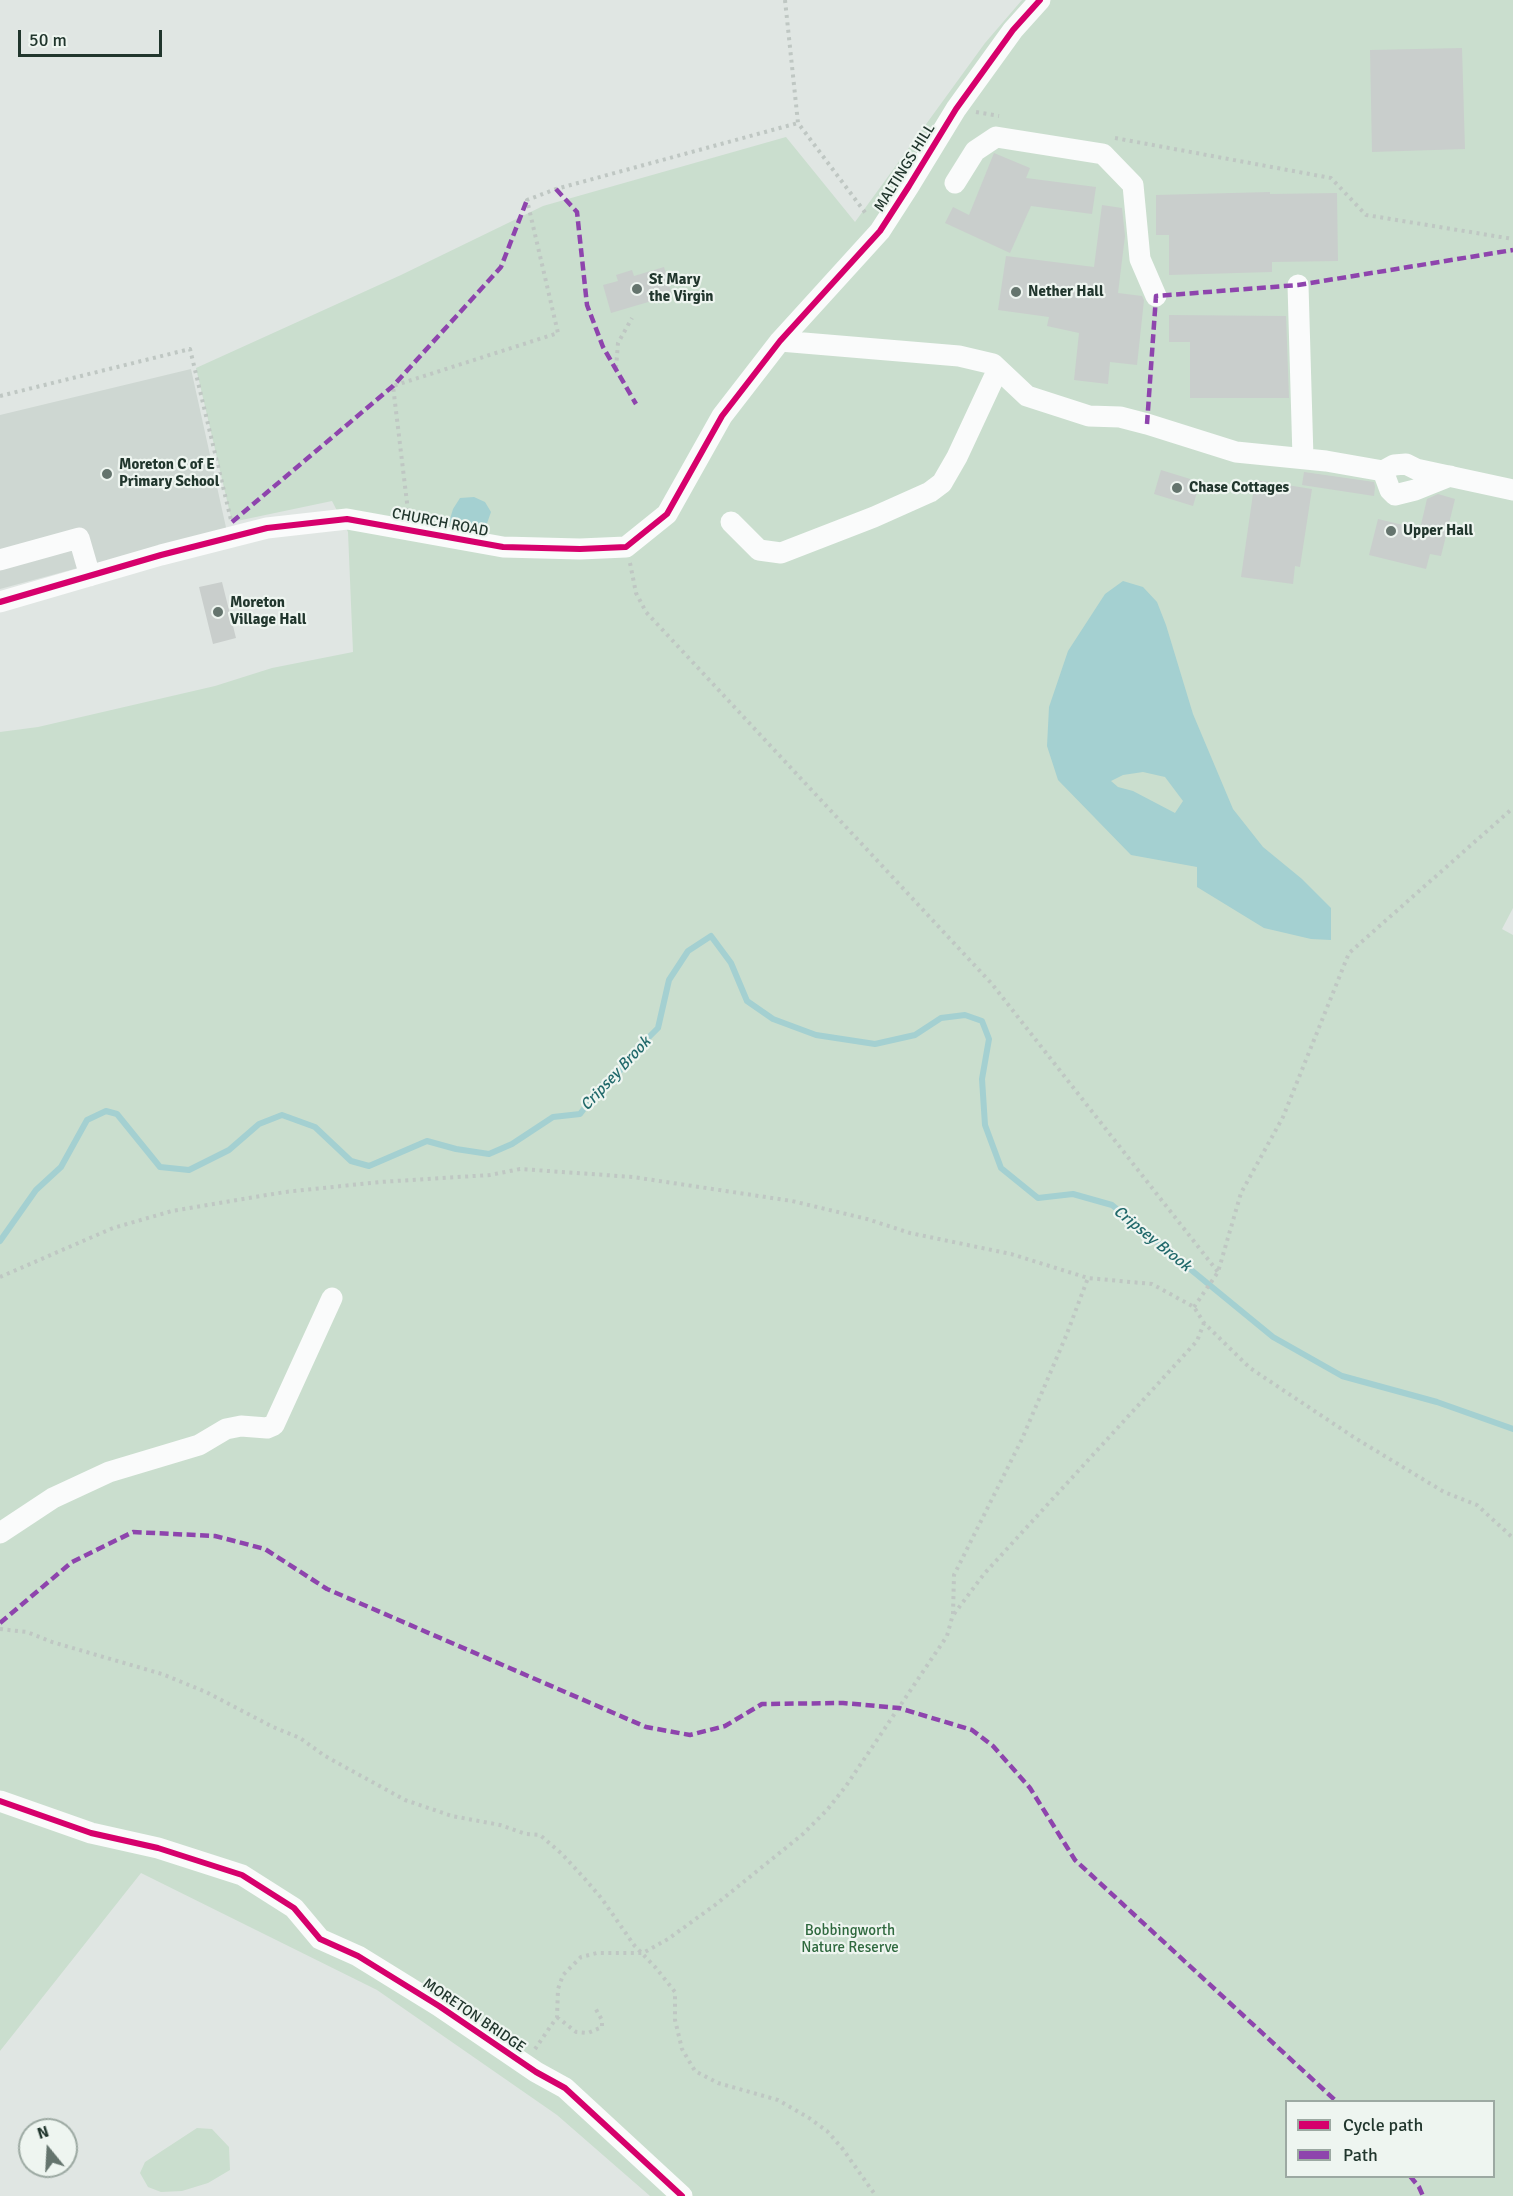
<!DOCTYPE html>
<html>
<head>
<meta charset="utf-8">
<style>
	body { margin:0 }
	#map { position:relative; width:1513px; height:2196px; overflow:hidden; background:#e0e6e3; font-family:Signika,sans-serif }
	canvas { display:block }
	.legend { position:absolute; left:1285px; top:2100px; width:210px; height:78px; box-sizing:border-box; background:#eef5f0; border:2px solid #9ca9a2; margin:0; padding:8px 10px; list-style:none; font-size:18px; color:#21362d }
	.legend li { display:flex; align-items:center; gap:12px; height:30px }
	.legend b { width:30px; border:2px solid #9ca9a2 }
	.north { position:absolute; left:18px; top:2118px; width:60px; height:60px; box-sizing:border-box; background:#eef5f0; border:2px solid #9ca9a2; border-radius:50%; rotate:342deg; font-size:16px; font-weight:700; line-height:24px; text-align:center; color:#21362d }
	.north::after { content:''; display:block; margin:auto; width:21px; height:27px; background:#64746d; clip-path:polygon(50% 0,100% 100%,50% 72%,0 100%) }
	.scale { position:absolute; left:18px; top:30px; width:144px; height:27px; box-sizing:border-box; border:3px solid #21362d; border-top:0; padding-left:8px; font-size:18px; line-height:21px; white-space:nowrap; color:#21362d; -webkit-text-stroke:4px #eef5f0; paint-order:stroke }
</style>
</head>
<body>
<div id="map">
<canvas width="1513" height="2196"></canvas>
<ul class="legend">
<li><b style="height:8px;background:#d6006c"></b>Cycle path</li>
<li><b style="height:8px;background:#8e44ad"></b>Path</li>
</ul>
<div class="north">N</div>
<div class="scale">50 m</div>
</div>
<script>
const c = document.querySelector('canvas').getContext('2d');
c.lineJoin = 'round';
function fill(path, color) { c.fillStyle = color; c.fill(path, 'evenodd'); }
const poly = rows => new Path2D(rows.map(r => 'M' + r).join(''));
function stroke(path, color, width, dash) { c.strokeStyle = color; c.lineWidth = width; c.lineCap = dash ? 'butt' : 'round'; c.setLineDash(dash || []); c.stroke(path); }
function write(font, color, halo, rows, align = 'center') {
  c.font = font + ' Signika,sans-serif'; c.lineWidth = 4.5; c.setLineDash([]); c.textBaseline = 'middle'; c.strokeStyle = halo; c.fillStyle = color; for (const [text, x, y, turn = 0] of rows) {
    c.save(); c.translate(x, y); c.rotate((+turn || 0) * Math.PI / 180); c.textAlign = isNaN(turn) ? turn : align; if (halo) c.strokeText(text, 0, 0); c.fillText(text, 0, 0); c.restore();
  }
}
const built = poly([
	[191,369,227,532,89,565,0,589,0,415]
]);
const green = poly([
	[1022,0,1513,0,1513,908,1502,929,1513,935,1513,2196,650,2196,557,2115,377,1990,141,1873,0,2051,0,732,38,727,215,686,272,668,353,652,348,532,332,501,232,522,196,368,401,275,543,206,786,137,855,222,985,43],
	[1286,2102,1494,2102,1494,2176,1286,2176],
	[197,2128,212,2129,229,2147,230,2170,208,2183,182,2191,161,2192,148,2187,140,2173,145,2162]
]);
const water = poly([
	[474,497,485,502,491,512,485,529,469,531,451,527,450,519,453,509,460,498],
	[1123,581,1143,587,1157,602,1166,625,1193,714,1233,809,1263,847,1302,879,1331,908,1331,940,1311,939,1264,928,1197,887,1197,867,1131,855,1058,780,1047,746,1049,707,1068,651,1105,594],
	[1143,772,1165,777,1183,801,1175,813,1133,791,1118,787,1111,781,1123,775]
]);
const stream = poly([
	[0,1241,36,1190,61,1167,87,1120,106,1111,117,1114,160,1167,189,1170,229,1150,259,1124,282,1115,315,1127,351,1161,369,1166,427,1141,456,1149,489,1154,512,1144,553,1117,580,1114,603,1084,618,1073,640,1046,658,1028,669,980,688,951,711,936,731,963,747,1001,773,1019,816,1035,875,1044,915,1035,941,1018,965,1015,982,1021,989,1039,982,1079,985,1125,1001,1168,1038,1198,1073,1194,1112,1205,1273,1337,1342,1376,1437,1402,1513,1429]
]);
const building = poly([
	[1462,48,1465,149,1372,152,1370,50],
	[994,153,1030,168,1026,178,1096,187,1092,214,1031,206,1010,253,945,223,953,207,969,215],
	[1270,192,1270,194,1337,193,1338,261,1272,262,1272,272,1169,275,1169,235,1156,235,1156,195],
	[1102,205,1122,208,1125,236,1118,293,1142,296,1144,300,1137,365,1110,362,1108,384,1074,380,1079,333,1047,326,1049,317,998,310,1006,256,1094,267],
	[664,267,672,295,611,313,603,285,618,281,616,275,632,270,634,276],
	[1169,315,1286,316,1289,398,1190,398,1190,342,1169,342],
	[1161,470,1200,482,1193,506,1154,494],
	[1304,472,1374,482,1375,487,1374,496,1302,485],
	[1255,480,1312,489,1300,567,1295,566,1293,584,1241,577],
	[1438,494,1455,499,1441,556,1430,554,1426,569,1369,555,1378,519,1420,529,1427,499],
	[222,582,236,638,213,644,199,587]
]);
const path = poly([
	[785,0,798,123,867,215],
	[976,112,999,116],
	[1115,138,1331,178,1366,215,1513,239],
	[616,368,618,343,632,318],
	[0,396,190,349,231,520],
	[408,511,393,386,558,333,527,200,556,189,798,123],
	[630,563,636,593,646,612,992,984,1218,1272],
	[0,1277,113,1228,172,1211,285,1192,380,1182,490,1175,520,1169,633,1177,792,1201,867,1219,910,1233,1011,1254,1088,1278,1152,1284,1194,1307,1204,1323,1250,1368,1355,1438,1444,1492,1477,1505,1513,1538],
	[1194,1307,1218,1272,1241,1193,1283,1117,1349,953,1513,808],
	[954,1614,984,1574,1197,1341,1204,1323],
	[0,1629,27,1632,52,1642,162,1674,206,1692,273,1727,300,1738,325,1756,405,1800,452,1816,500,1825,526,1834,540,1835,562,1854,585,1879,602,1899,634,1945,656,1968,675,1992,675,2020,682,2049,695,2071,718,2083,778,2100,809,2118,827,2131,842,2148,876,2196],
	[557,2017,576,2032,588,2033,602,2027,602,2020,594,2006],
	[535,2049,557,2017,558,1989,563,1975,581,1957,597,1953,643,1953,668,1939,715,1905,803,1834,827,1810,846,1786,947,1636,953,1614,954,1575,1022,1439,1066,1336,1088,1278]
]);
const minor = poly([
	[955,183,975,151,996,137,1103,154,1133,185,1140,259,1156,296],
	[1298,285,1303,458],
	[780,341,959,356,993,364,1027,396,1089,416,1120,417,1147,424,1236,452,1326,461,1383,471,1394,465,1406,464,1416,469,1513,490],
	[1383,471,1390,490,1395,495,1415,490,1450,476],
	[731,522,759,550,781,553,874,517,930,492,942,483,957,457,998,369],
	[0,560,79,538,90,576],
	[0,602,161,555,267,528,347,519,503,547,580,549,626,547,667,514,722,416,780,341,880,231,909,186,956,109,1013,30,1040,0],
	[0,1533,53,1498,109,1472,199,1445,226,1429,241,1426,267,1428,274,1425,332,1298],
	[0,1801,91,1833,158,1848,242,1875,294,1908,320,1939,358,1956,439,2006,536,2072,565,2088,682,2196]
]);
const quiet = poly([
	[556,189,577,212,587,305,603,347,636,404],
	[1147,424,1156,296,1298,285,1513,250],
	[232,522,393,386,501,267,527,200],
	[0,1623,72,1562,133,1532,215,1536,265,1549,327,1589,646,1727,690,1735,725,1726,762,1704,843,1703,899,1708,972,1730,993,1746,1030,1788,1075,1860,1337,2102],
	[1410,2176,1419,2187,1423,2196]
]);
const cycleway = poly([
	[0,602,161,555,267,528,347,519,503,547,580,549,626,547,667,514,722,416,780,341,880,231,909,186,956,109,1013,30,1040,0],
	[0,1801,91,1833,158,1848,242,1875,294,1908,320,1939,358,1956,439,2006,536,2072,565,2088,682,2196]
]);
const markers = [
	[637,289,6,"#64746d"],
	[1016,292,6,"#64746d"],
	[107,474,6,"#64746d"],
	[1177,488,6,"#64746d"],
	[1391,531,6,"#64746d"],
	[218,612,6,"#64746d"]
];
const streetNames = [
	["MALTINGS HILL",905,168,-58],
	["CHURCH ROAD",440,523,11],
	["MORETON BRIDGE",474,2016,34]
];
const poiNames = [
	["St Mary",649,280],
	["the Virgin",649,297],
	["Nether Hall",1028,292],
	["Moreton C of E",119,465],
	["Primary School",119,482],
	["Chase Cottages",1189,488],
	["Upper Hall",1403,531],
	["Moreton",230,603],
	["Village Hall",230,620]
];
const parkNames = [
	["Bobbingworth",850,1931],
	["Nature Reserve",850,1948]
];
const waterNames = [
	["Cripsey Brook",616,1074,-47],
	["Cripsey Brook",1152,1239,39]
];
fill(built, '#ced7d2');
fill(green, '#cadece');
fill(water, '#a4d0d1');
stroke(stream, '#a4d0d1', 6);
fill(building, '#c9cecc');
stroke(path, '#bfc7c3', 4, [3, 4.5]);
stroke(minor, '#fafbfb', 21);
stroke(quiet, '#8e44ad', 4.5, [9, 4.5]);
stroke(cycleway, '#d6006c', 6);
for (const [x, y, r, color] of markers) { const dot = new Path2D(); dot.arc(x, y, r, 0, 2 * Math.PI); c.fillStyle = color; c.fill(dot); stroke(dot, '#eef5f0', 2); }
write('15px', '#21362d', '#eef5f0', streetNames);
write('bold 15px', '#21362d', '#eef5f0', poiNames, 'left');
write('15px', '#2f693e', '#eef5f0', parkNames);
write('italic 16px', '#21696b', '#eef5f0', waterNames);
</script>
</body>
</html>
